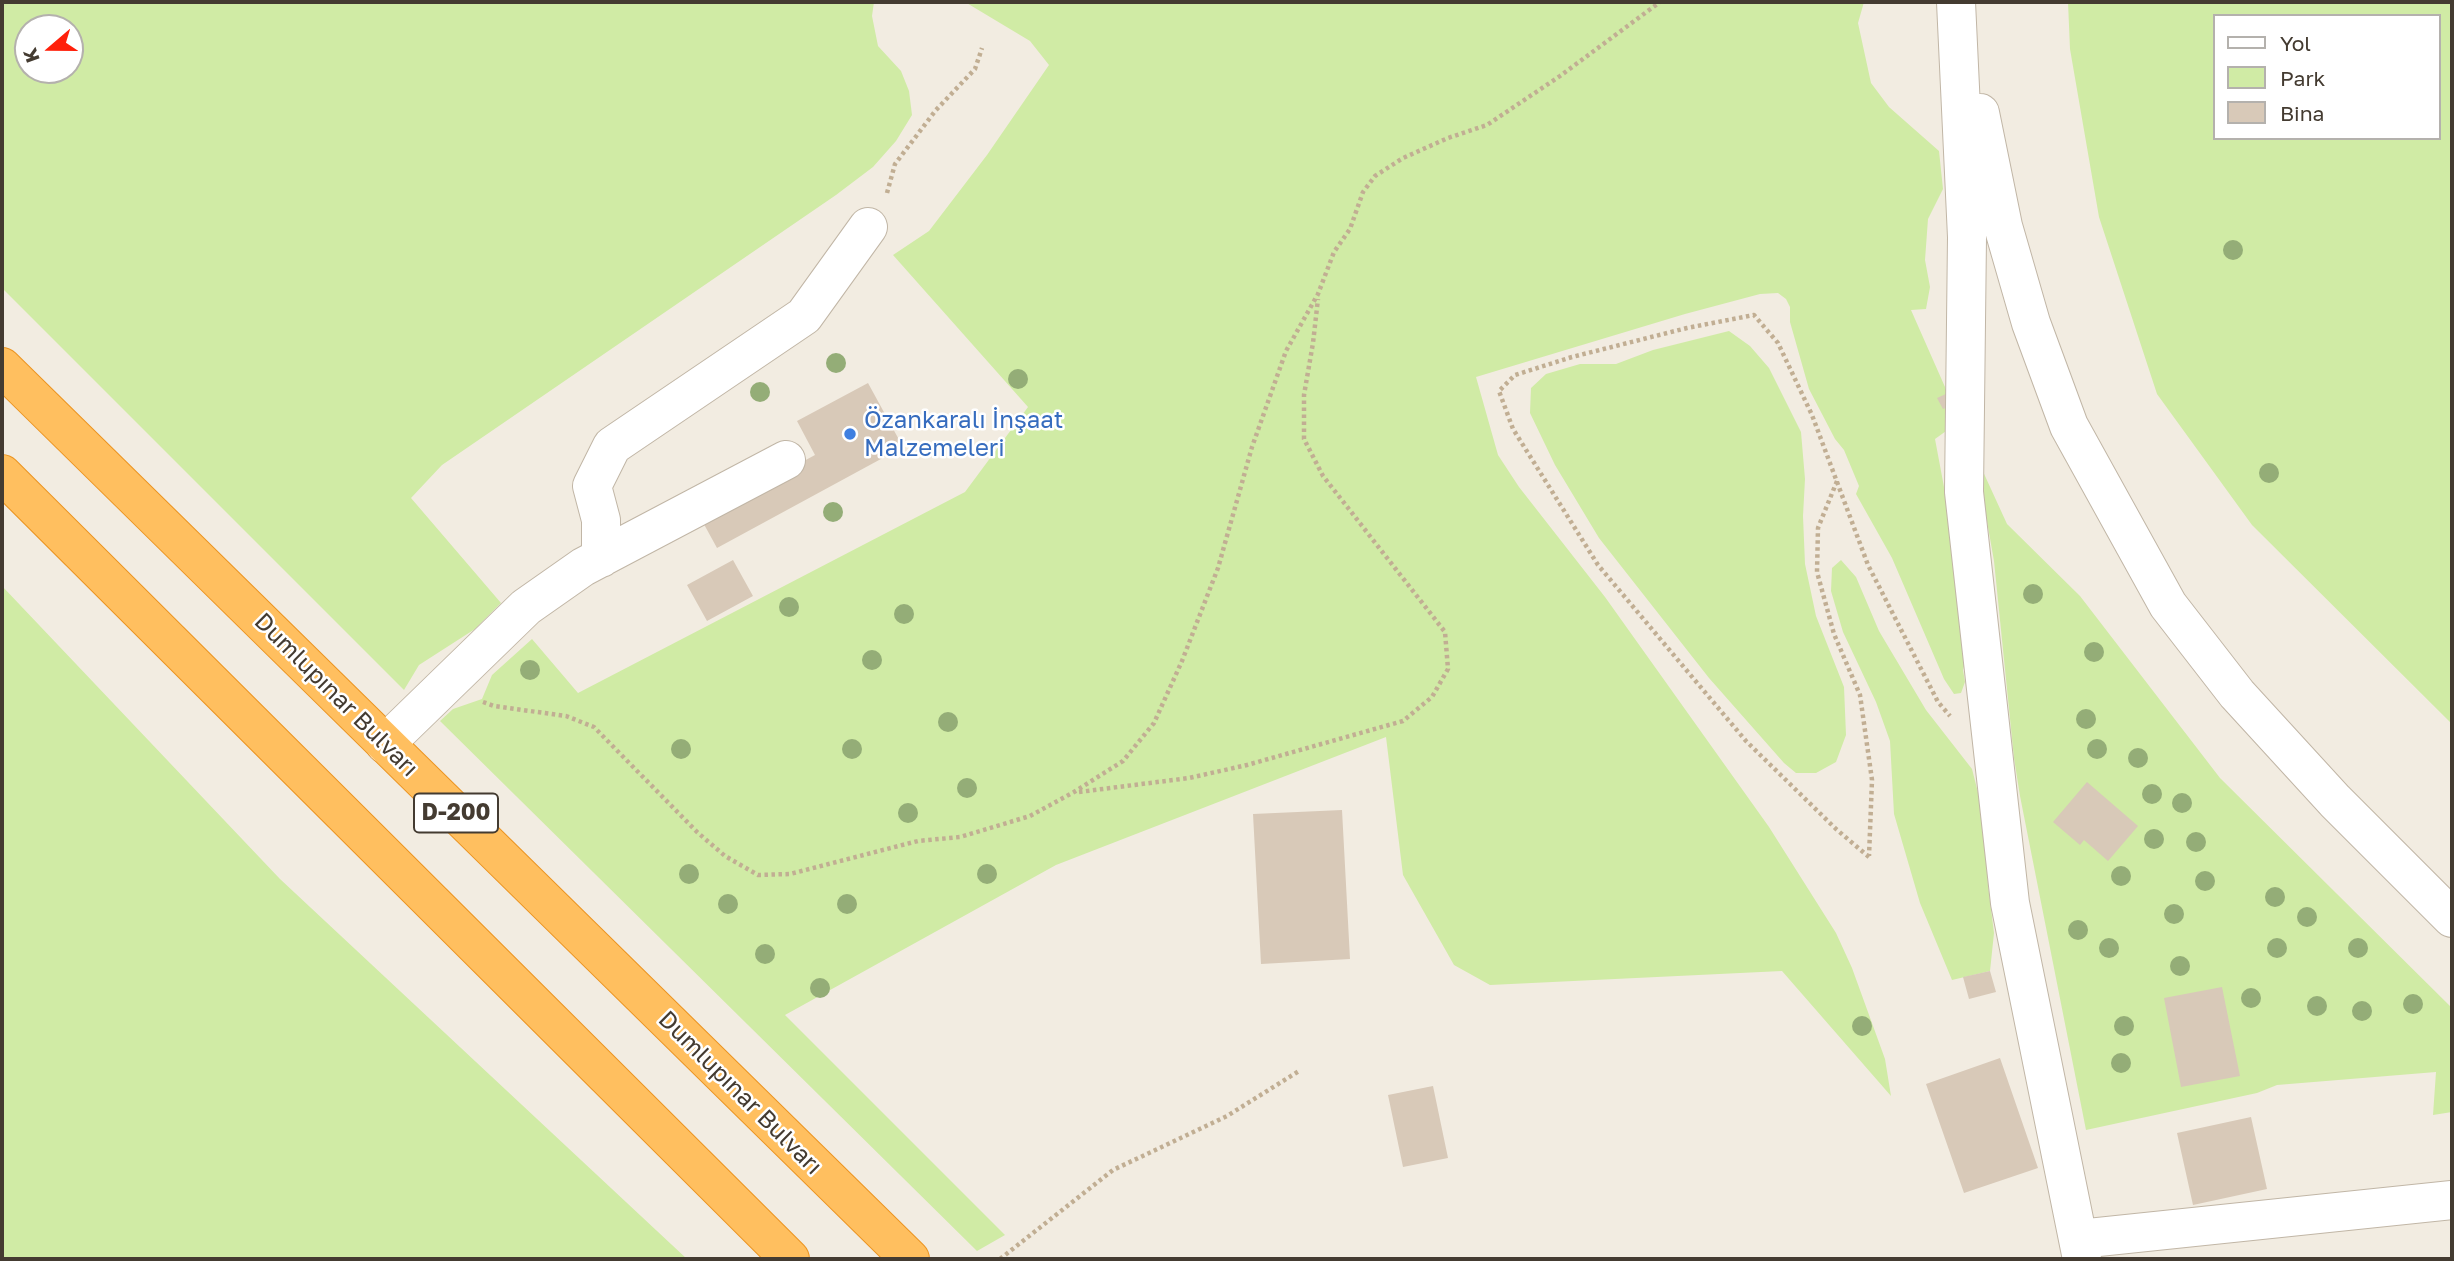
<!DOCTYPE html>
<html>
<head>
<meta charset="utf-8">
<style>
	body { margin:0 }
	#map { position:relative; width:2454px; height:1261px; overflow:hidden; background:#f2ece1; font-family:"Golos Text",sans-serif }
	canvas { display:block }
	.frame { position:absolute; inset:0; border:4px solid #443b31; pointer-events:none }
	.legend { position:absolute; left:2213px; top:14px; width:228px; height:126px; box-sizing:border-box; background:#fff; border:2px solid #b4b1ad; margin:0; padding:9px 12px; list-style:none; font-size:21px; color:#443b31 }
	.legend li { display:flex; align-items:center; gap:14px; height:35px }
	.legend b { width:35px; border:2px solid #b4b1ad }
	.north { position:absolute; left:14px; top:14px; width:70px; height:70px; box-sizing:border-box; background:#fff; border:2px solid #b4b1ad; border-radius:50%; rotate:250deg; font-size:19px; font-weight:700; line-height:28px; text-align:center; color:#443b31 }
	.north::after { content:''; display:block; margin:auto; width:24px; height:32px; background:#ff200b; clip-path:polygon(50% 0,100% 100%,50% 72%,0 100%) }
</style>
</head>
<body>
<div id="map">
<canvas width="2454" height="1261"></canvas>
<div class="frame"></div>
<ul class="legend">
<li><b style="height:9px;background:#fff"></b>Yol</li>
<li><b style="height:19px;background:#d0eba5"></b>Park</li>
<li><b style="height:19px;background:#d8c9b8"></b>Bina</li>
</ul>
<div class="north">K</div>
</div>
<script>
const c = document.querySelector('canvas').getContext('2d');
c.lineJoin = 'round';
function fill(path, color) { c.fillStyle = color; c.fill(path, 'evenodd'); }
const poly = rows => new Path2D(rows.map(r => 'M' + r).join(''));
function stroke(path, color, width, dash) { c.strokeStyle = color; c.lineWidth = width; c.lineCap = dash ? 'butt' : 'round'; c.setLineDash(dash || []); c.stroke(path); }
function write(font, color, halo, rows, align = 'center') {
  c.font = font + ' "Golos Text",sans-serif'; c.lineWidth = 5; c.setLineDash([]); c.textBaseline = 'middle'; c.strokeStyle = halo; c.fillStyle = color; for (const [text, x, y, turn = 0] of rows) {
    c.save(); c.translate(x, y); c.rotate((+turn || 0) * Math.PI / 180); c.textAlign = isNaN(turn) ? turn : align; if (halo) c.strokeText(text, 0, 0); c.fillText(text, 0, 0); c.restore();
  }
}
const green = poly([
	[2,2,874,2,872,16,878,46,901,71,909,91,912,115,896,141,873,167,836,195,442,465,411,498,501,603,475,629,419,665,404,690,2,288],
	[28,28,70,28,70,70,28,70],
	[965,2,1864,2,1858,23,1871,83,1889,107,1939,151,1943,189,1928,219,1925,260,1930,287,1926,309,1911,310,1960,421,1935,439,1950,519,1966,658,1963,670,1965,682,1961,693,1954,694,1944,679,1892,558,1856,494,1859,486,1844,450,1835,439,1809,389,1790,322,1790,307,1786,299,1778,293,1760,294,1685,314,1476,377,1498,455,1519,487,1605,597,1769,827,1836,933,1852,968,1885,1059,1891,1096,1782,971,1490,985,1454,965,1403,875,1386,737,1056,865,785,1015,1005,1235,977,1251,440,721,453,709,482,699,492,675,532,639,578,693,965,492,1028,407,893,255,929,231,987,155,1049,65,1030,41],
	[2068,2,2452,2,2452,724,2252,525,2157,394,2099,217,2070,49],
	[2214,16,2438,16,2438,138,2214,138],
	[1729,331,1750,346,1769,368,1801,432,1805,479,1803,516,1805,564,1816,616,1844,687,1846,735,1836,762,1816,773,1796,773,1784,763,1709,678,1599,538,1555,465,1530,413,1531,388,1546,374,1580,364,1616,364,1653,350],
	[1980,465,2007,524,2080,596,2220,778,2452,1008,2452,1112,2433,1115,2436,1072,2277,1085,2257,1093,2086,1130,2020,796,2014,758,1994,561,1982,493],
	[1841,560,1856,577,1879,631,1926,710,1972,769,1985,820,1988,885,1994,933,1990,971,1952,980,1920,903,1894,814,1890,741,1876,702,1843,632,1831,591,1832,568],
	[2,586,280,879,687,1259,2,1259]
]);
const building = poly([
	[868,383,903,447,717,548,700,517,815,455,797,421],
	[1948,393,1953,405,1943,409,1937,398],
	[733,560,753,596,707,621,687,585],
	[2087,782,2138,826,2108,861,2084,840,2080,845,2053,822],
	[1342,810,1350,959,1261,964,1253,814],
	[1990,971,1996,992,1969,999,1963,977],
	[2222,987,2240,1076,2181,1087,2164,998],
	[2000,1058,2038,1168,1964,1193,1926,1084],
	[1433,1086,1448,1158,1403,1167,1388,1095],
	[2251,1117,2267,1189,2193,1205,2177,1133]
]);
const path = poly([
	[887,193,895,164,936,110,975,69,982,48],
	[1837,481,1818,528,1817,572,1834,634,1860,695,1872,780,1869,856],
	[483,702,494,706,566,716,594,727,697,832,725,856,758,875,790,874,918,841,960,837,1030,816,1074,792,1123,761,1154,723,1182,661,1218,568,1252,447,1286,351,1318,294,1334,252,1350,229,1363,192,1375,176,1403,158,1448,138,1487,125,1560,76,1660,2],
	[1079,792,1189,778,1247,765,1403,721,1432,697,1448,669,1445,632,1323,476,1304,439,1304,395,1313,343,1318,299],
	[1869,857,1836,829,1746,741,1598,565,1513,429,1499,391,1515,375,1572,357,1687,328,1754,315,1778,343,1812,415,1868,565,1938,702,1950,716],
	[1000,1259,1113,1170,1227,1116,1299,1071]
]);
const minor = poly([
	[1956,2,1967,237,1964,492,2010,903,2082,1259],
	[1980,113,2003,226,2031,323,2069,426,2168,605,2237,694,2335,801,2452,918],
	[601,558,601,520,592,486,612,446,804,316,868,227],
	[385,744,526,607,583,567,786,460],
	[2079,1239,2452,1200]
]);
const highway = poly([
	[2,367,910,1259],
	[2,474,790,1259]
]);
const trees = [
	[2233,250],
	[836,363],
	[1018,379],
	[760,392],
	[2269,473],
	[833,512],
	[2033,594],
	[789,607],
	[904,614],
	[2094,652],
	[872,660],
	[530,670],
	[2086,719],
	[948,722],
	[681,749],
	[852,749],
	[2097,749],
	[2138,758],
	[967,788],
	[2152,794],
	[2182,803],
	[908,813],
	[2154,839],
	[2196,842],
	[689,874],
	[987,874],
	[2121,876],
	[2205,881],
	[2275,897],
	[728,904],
	[847,904],
	[2174,914],
	[2307,917],
	[2078,930],
	[2109,948],
	[2277,948],
	[2358,948],
	[765,954],
	[2180,966],
	[820,988],
	[2251,998],
	[2413,1004],
	[2317,1006],
	[2362,1011],
	[1862,1026],
	[2124,1026],
	[2121,1063]
];
const markers = [
	[850,434,7,"#3f7fe0"]
];
const shields = [
	[456,813,84]
];
const shieldNames = [
	["D-200",456,813]
];
const shopNames = [
	["Özankaralı İnşaat",864,420],
	["Malzemeleri",864,448]
];
const streetNames = [
	["Dumlupınar Bulvarı",336,695,45],
	["Dumlupınar Bulvarı",740,1093,45]
];
fill(green, '#d0eba5');
fill(building, '#d8c9b8');
stroke(minor, '#c1b6a6', 40);
stroke(highway, '#eb9422', 40);
stroke(path, '#c1ae93', 4.5, [3.5, 3.5]);
stroke(minor, '#fff', 38);
stroke(highway, '#ffbf5f', 38);
c.fillStyle = '#94ad77';
for (const [x, y] of trees) { c.beginPath(); c.arc(x, y, 10, 0, 2 * Math.PI); c.fill(); }
for (const [x, y, r, color] of markers) { const dot = new Path2D(); dot.arc(x, y, r, 0, 2 * Math.PI); c.fillStyle = color; c.fill(dot); stroke(dot, '#fff', 2.5); }
for (const [x, y, w] of shields) { const box = new Path2D(); box.roundRect(x - w / 2, y - 19.5, w, 39, 5); c.fillStyle = '#fff'; c.fill(box); stroke(box, '#443b31', 2); }
write('bold 23px', '#443b31', null, shieldNames);
write('24px', '#366cbe', '#fff', shopNames, 'left');
write('24px', '#443b31', '#fff', streetNames);
</script>
</body>
</html>
